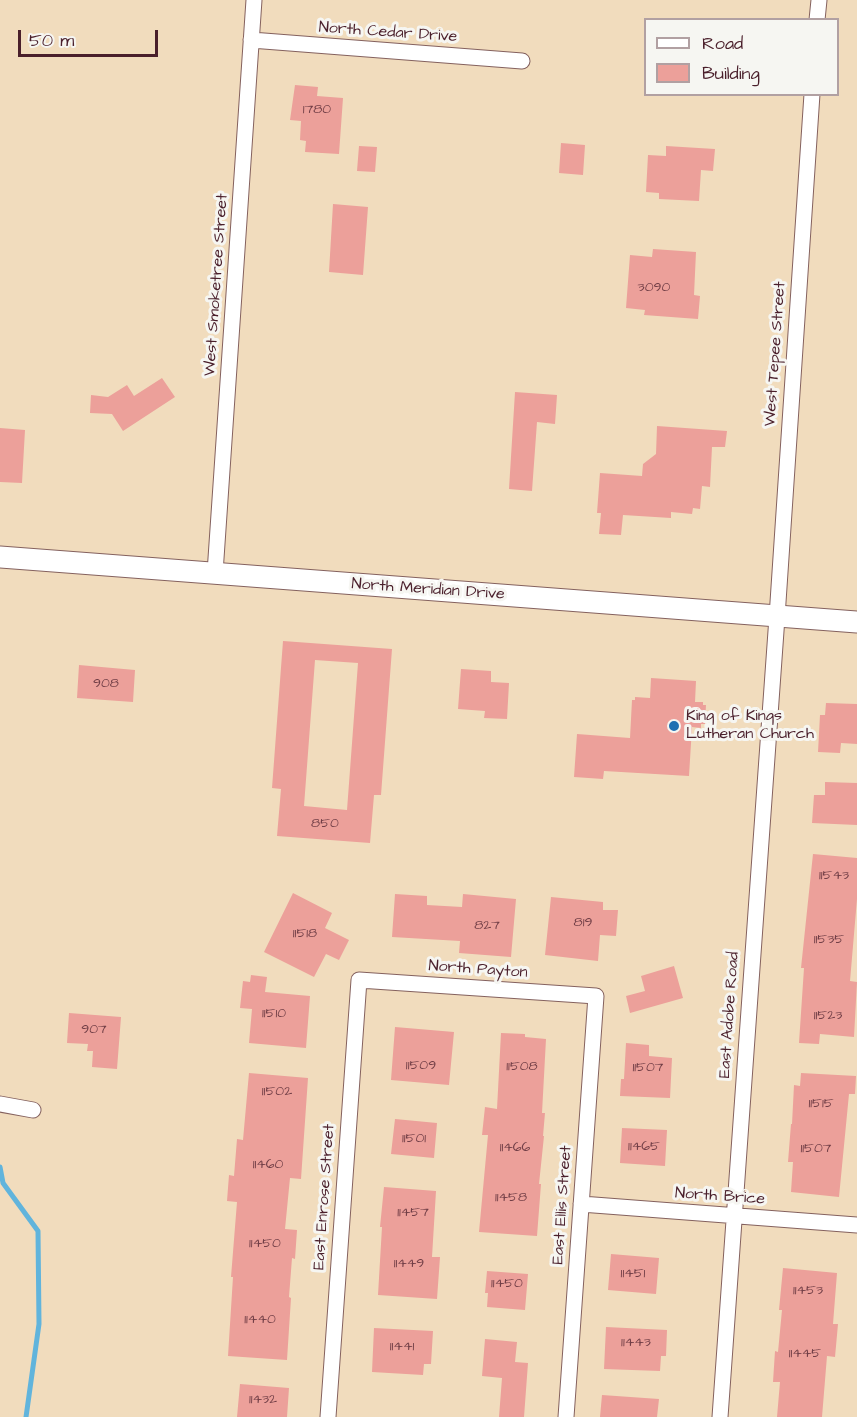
<!DOCTYPE html>
<html>
<head>
<meta charset="utf-8">
<style>
	body { margin:0 }
	#map { position:relative; width:857px; height:1417px; overflow:hidden; background:#f1dcbd; font-family:"Architects Daughter",sans-serif }
	canvas { display:block }
	.legend { position:absolute; left:644px; top:18px; width:195px; height:78px; box-sizing:border-box; background:#f6f6f2; border:2px solid #b1a0a2; margin:0; padding:8px 10px; list-style:none; font-size:18px; color:#4a1f2b }
	.legend li { display:flex; align-items:center; gap:12px; height:30px }
	.legend b { width:30px; border:2px solid #b1a0a2 }
	.scale { position:absolute; left:18px; top:30px; width:140px; height:27px; box-sizing:border-box; border:3px solid #4a1f2b; border-top:0; padding-left:8px; font-size:18px; line-height:21px; white-space:nowrap; color:#4a1f2b; -webkit-text-stroke:4px #f6f6f2; paint-order:stroke }
</style>
</head>
<body>
<div id="map">
<canvas width="857" height="1417"></canvas>
<ul class="legend">
<li><b style="height:8px;background:#fff"></b>Road</li>
<li><b style="height:16px;background:#eca09a"></b>Building</li>
</ul>
<div class="scale">50 m</div>
</div>
<script>
const c = document.querySelector('canvas').getContext('2d');
c.lineJoin = 'round';
const poly = rows => new Path2D(rows.map(r => 'M' + r).join(''));
function stroke(path, color, width, dash) { c.strokeStyle = color; c.lineWidth = width; c.lineCap = dash ? 'butt' : 'round'; c.setLineDash(dash || []); c.stroke(path); }
function fill(path, color) { c.fillStyle = color; c.fill(path, 'evenodd'); }
function write(font, color, halo, rows, align = 'center') {
  c.font = font + ' "Architects Daughter",sans-serif'; c.lineWidth = 6; c.setLineDash([]); c.textBaseline = 'middle'; c.strokeStyle = halo; c.fillStyle = color; for (const [text, x, y, turn = 0] of rows) {
    c.save(); c.translate(x, y); c.rotate((+turn || 0) * Math.PI / 180); c.textAlign = isNaN(turn) ? turn : align; if (halo) c.strokeText(text, 0, 0); c.fillText(text, 0, 0); c.restore();
  }
}
const stream = poly([
	[0,1167,3,1183,38,1231,39,1324,26,1417]
]);
const building = poly([
	[295,85,318,87,317,96,343,98,339,154,305,152,306,141,300,140,301,121,290,120],
	[561,143,585,145,583,175,559,173],
	[359,146,377,147,375,172,357,171],
	[666,146,715,149,713,171,701,170,699,201,659,199,659,193,646,192,648,155,666,156],
	[333,204,368,207,363,275,329,272],
	[653,249,696,252,694,295,700,296,698,319,644,315,645,310,626,308,630,255,652,257],
	[162,378,175,397,123,431,112,414,90,413,91,395,108,397,127,385,134,396],
	[515,392,557,395,555,424,537,422,532,491,509,489],
	[657,426,727,431,725,447,712,447,710,487,702,486,700,509,693,508,692,514,671,512,671,518,623,515,621,535,599,534,601,513,597,513,600,473,642,476,643,464,656,454],
	[0,428,25,430,22,483,0,482],
	[283,641,392,649,381,795,374,795,370,843,277,836,281,789,272,788],
	[315,660,358,663,347,810,304,806],
	[79,665,135,670,133,702,77,698],
	[461,669,491,671,491,682,509,683,507,719,484,718,485,711,458,709],
	[651,678,696,681,695,702,703,702,703,705,706,705,705,724,701,724,701,728,692,727,689,776,604,771,603,779,574,777,577,734,630,738,632,700,635,700,635,697,650,698],
	[826,703,857,704,857,744,841,743,840,753,818,752,820,715,825,715],
	[825,782,857,783,857,825,812,823,814,795,825,795],
	[813,854,857,858,857,899,850,981,857,982,854,1037,820,1034,819,1044,799,1043,804,968,801,968],
	[293,893,332,913,325,928,349,940,339,960,326,954,314,977,264,952],
	[395,894,427,896,427,905,462,907,463,894,516,899,511,957,459,953,460,941,392,937],
	[551,897,603,902,603,910,618,910,616,936,600,935,598,961,545,955],
	[674,966,683,998,630,1013,626,996,645,991,641,976],
	[251,975,267,977,265,992,310,996,306,1048,249,1043,252,1009,240,1008,243,981,250,982],
	[69,1013,121,1017,117,1069,92,1067,93,1051,87,1051,88,1044,67,1043],
	[395,1027,454,1032,449,1085,391,1080],
	[501,1033,525,1034,525,1037,546,1039,542,1113,545,1113,543,1136,544,1136,539,1184,541,1184,537,1236,479,1232,488,1135,482,1135,485,1107,497,1109],
	[626,1043,649,1045,649,1056,672,1058,670,1098,620,1096,621,1079,624,1079],
	[249,1073,308,1078,301,1179,290,1178,285,1229,297,1230,295,1259,292,1258,289,1297,291,1298,287,1360,228,1356,233,1277,231,1277,237,1202,227,1201,229,1175,234,1176,237,1139,243,1140],
	[801,1073,856,1076,855,1094,849,1094,839,1197,791,1192,793,1162,788,1162,791,1124,792,1124,794,1085,800,1086],
	[395,1119,437,1123,434,1158,391,1154],
	[622,1128,667,1130,665,1166,620,1163],
	[384,1187,436,1191,432,1257,440,1257,437,1299,378,1295,382,1227,380,1227],
	[611,1254,659,1258,656,1294,608,1290],
	[783,1268,837,1273,833,1324,838,1324,835,1357,827,1356,822,1417,777,1417,780,1382,773,1382,775,1351,778,1352,782,1310,779,1310],
	[487,1271,528,1274,525,1310,487,1307,488,1293,485,1293],
	[606,1327,667,1330,666,1356,661,1356,660,1371,604,1369],
	[374,1328,433,1331,431,1364,424,1364,423,1375,372,1372],
	[485,1339,517,1342,515,1362,528,1363,524,1417,499,1417,502,1378,482,1376],
	[240,1384,289,1388,287,1417,237,1417],
	[602,1395,659,1399,657,1417,600,1417]
]);
const street = poly([
	[817,20,819,0],
	[251,40,522,61],
	[215,573,254,0],
	[0,1104,33,1110],
	[581,1204,857,1225],
	[328,1417,359,980,596,996,566,1417],
	[720,1417,777,617,812,94]
]);
const secondary = poly([
	[0,557,857,622]
]);
const markers = [
	[674,726,6,"#1f6fb2"]
];
const numberNames = [
	["1780",317,110],
	["3090",654,288],
	["908",106,684],
	["850",325,824],
	["11543",834,876],
	["819",583,923],
	["827",487,926],
	["11518",305,934],
	["11535",829,940],
	["11510",274,1014],
	["11523",828,1016],
	["907",94,1030],
	["11509",421,1066],
	["11508",522,1067],
	["11507",648,1068],
	["11502",277,1092],
	["11515",821,1104],
	["11501",414,1139],
	["11465",644,1147],
	["11466",515,1148],
	["11507",816,1149],
	["11460",268,1165],
	["11458",511,1198],
	["11457",413,1213],
	["11450",265,1244],
	["11449",409,1264],
	["11451",633,1274],
	["11450",507,1284],
	["11453",808,1291],
	["11440",260,1320],
	["11443",636,1343],
	["11441",402,1347],
	["11445",805,1354],
	["11432",263,1400]
];
const streetNames = [
	["North Cedar Drive",388,33,4],
	["West Smoketree Street",217,285,-86],
	["West Tepee Street",776,354,-86],
	["North Meridian Drive",428,590,4],
	["North Payton",478,970,4],
	["East Adobe Road",730,1015,-86],
	["East Enrose Street",325,1197,-86],
	["North Brice",720,1197,4],
	["East Ellis Street",563,1205,-86]
];
const poiNames = [
	["King of Kings",686,717],
	["Lutheran Church",686,735]
];
stroke(stream, '#61b4dc', 5);
fill(building, '#eca09a');
stroke(street, '#84615e', 17);
stroke(secondary, '#84615e', 23);
stroke(street, '#fff', 15);
stroke(secondary, '#fff', 21);
for (const [x, y, r, color] of markers) { const dot = new Path2D(); dot.arc(x, y, r, 0, 2 * Math.PI); c.fillStyle = color; c.fill(dot); stroke(dot, '#f6f6f2', 2); }
write('14px', '#723f47', null, numberNames);
write('16px', '#4a1f2b', '#f6f6f2', streetNames);
write('16px', '#4a1f2b', '#f6f6f2', poiNames, 'left');
</script>
</body>
</html>
